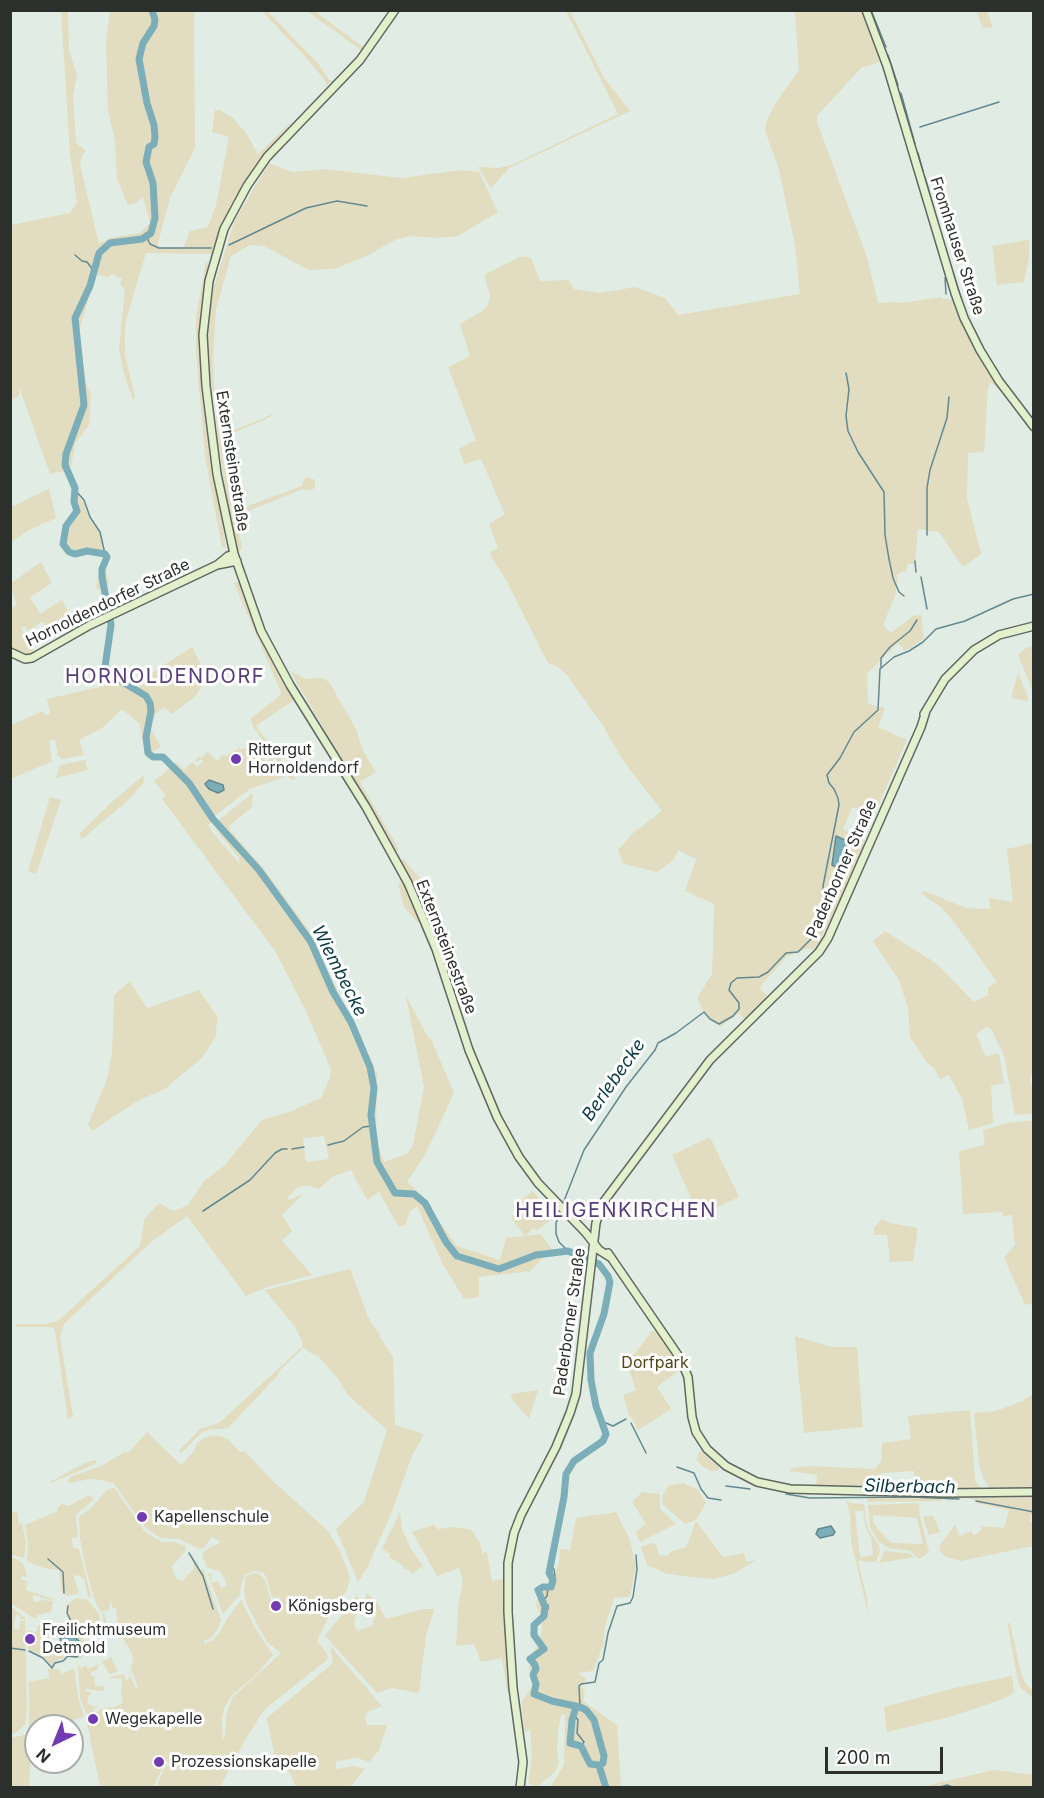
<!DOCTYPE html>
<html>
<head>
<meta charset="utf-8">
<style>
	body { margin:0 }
	#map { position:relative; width:1044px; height:1798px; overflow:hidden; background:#e1ede4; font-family:Inter,sans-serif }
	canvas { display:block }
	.frame { position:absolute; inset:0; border:12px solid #2b302d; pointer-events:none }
	.north { position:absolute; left:24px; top:1714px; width:60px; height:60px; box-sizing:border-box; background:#fff; border:2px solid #aaacab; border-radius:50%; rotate:223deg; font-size:16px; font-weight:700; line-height:24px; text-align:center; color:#2b302d }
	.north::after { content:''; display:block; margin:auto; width:21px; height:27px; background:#723bb1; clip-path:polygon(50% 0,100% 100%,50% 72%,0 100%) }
	.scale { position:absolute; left:825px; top:1747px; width:118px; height:27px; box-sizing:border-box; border:3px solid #2b302d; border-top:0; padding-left:8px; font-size:18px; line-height:21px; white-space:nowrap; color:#2b302d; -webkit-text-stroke:4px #fff; paint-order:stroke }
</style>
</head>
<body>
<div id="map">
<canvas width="1044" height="1798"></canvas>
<div class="frame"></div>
<div class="north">N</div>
<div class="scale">200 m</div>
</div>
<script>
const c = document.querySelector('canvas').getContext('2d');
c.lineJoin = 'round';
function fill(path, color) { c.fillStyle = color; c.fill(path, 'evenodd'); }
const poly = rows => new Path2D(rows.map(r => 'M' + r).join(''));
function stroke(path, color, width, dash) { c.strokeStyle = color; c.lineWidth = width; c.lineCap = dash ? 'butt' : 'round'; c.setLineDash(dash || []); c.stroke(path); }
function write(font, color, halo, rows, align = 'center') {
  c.font = font + ' Inter,sans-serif'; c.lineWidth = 6; c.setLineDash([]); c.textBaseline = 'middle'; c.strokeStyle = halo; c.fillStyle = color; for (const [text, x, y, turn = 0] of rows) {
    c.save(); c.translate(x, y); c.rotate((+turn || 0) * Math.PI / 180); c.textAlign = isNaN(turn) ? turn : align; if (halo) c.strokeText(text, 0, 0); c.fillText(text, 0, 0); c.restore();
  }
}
const green = poly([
	[61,11,68,11,69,51,77,74,73,96,76,143,86,151,82,155,80,165,99,244,109,238,140,233,150,223,143,197,136,203,128,205,117,179,115,141,108,110,106,41,110,11,194,11,195,148,170,198,157,247,183,248,190,231,208,227,216,205,229,137,212,132,215,110,220,110,234,119,246,133,258,154,292,121,260,163,222,230,213,254,146,253,125,323,125,355,135,397,133,400,123,370,119,348,125,291,120,283,122,279,112,274,109,277,95,275,79,332,86,382,91,396,89,425,75,444,71,467,67,469,64,468,64,471,50,474,19,387,19,396,11,400,11,225,70,213,77,202,70,153],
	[262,11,267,11,317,62,329,80,333,81,327,85,324,79,308,60],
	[307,11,315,11,363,47,361,50],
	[566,11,570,11,605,79,630,111,509,168,491,188,478,167,498,168,512,165,618,114],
	[795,11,863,11,883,61,861,68,817,116,817,122,867,257,878,303,897,302,901,303,941,297,943,299,954,299,971,340,989,372,1009,400,991,382,988,387,984,452,968,453,967,499,980,550,982,553,968,564,962,566,939,532,918,529,915,564,908,564,906,571,897,574,896,593,883,625,891,633,913,616,921,615,924,639,905,651,898,643,867,674,868,704,885,708,878,727,907,740,874,815,852,807,843,829,865,841,835,911,815,950,807,948,798,953,787,956,759,988,770,998,746,1021,739,1013,720,1027,702,1009,697,998,712,974,714,904,685,891,696,859,679,850,673,860,657,872,624,864,618,850,633,833,662,811,624,762,602,724,567,675,558,667,548,663,507,582,492,558,490,552,498,548,489,524,505,514,481,459,464,464,459,449,476,440,448,367,470,356,460,324,482,311,488,305,490,296,485,278,486,274,522,256,531,258,540,281,569,280,574,289,600,293,635,287,665,298,678,315,800,294,795,245,778,166,765,131,767,120,776,102,799,70],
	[976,11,987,11,993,27,983,28],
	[269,163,292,172,325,169,401,178,463,170,479,172,498,212,458,236,436,238,411,236,397,239,362,258,334,269,309,270,264,246,250,245,231,256,216,309,213,360,215,396,212,396,208,338,212,293,234,222],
	[1029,240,1029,259,1024,282,997,285,992,246],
	[206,261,209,266,203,330,211,437,226,548,222,547,205,456,196,352,196,317],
	[278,412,264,420,228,435,222,435,220,438,231,504,234,511,302,486,304,479,309,477,315,480,315,487,312,490,303,489,236,516,242,548,238,552,227,504,215,413,221,430,227,430,237,429],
	[49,489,56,518,31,529,11,542,11,507],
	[77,493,84,503,90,520,99,532,104,554,89,550,70,551,64,547,67,527,78,510,74,506],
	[41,562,52,583,30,597,40,614,62,600,69,614,46,627,45,623,42,622,28,631,25,626,21,628,36,654,28,657,11,648,11,608,17,605,10,584],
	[99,571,106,572,109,583,105,591,96,588],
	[239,582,262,637,294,700,256,726,296,779,291,780,253,727,251,718,280,696,281,692,234,583],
	[1033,646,1034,646,1033,691,1018,655,1026,648],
	[192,647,207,677,196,696,171,714,165,707,155,714,151,729,161,747,152,752,146,748,143,742,139,723,122,709,102,728,79,740,84,755,62,759,58,756,55,739,49,741,52,761,11,779,11,725,43,711,44,715,50,714,47,699,108,685,118,676,139,687,147,681,153,672],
	[290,671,306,679,322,678,329,682,356,729,363,751,376,772,360,782,399,849,396,852],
	[1018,673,1027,695,1028,701,1011,698],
	[251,743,255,743,254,746,266,762,272,758,284,777,250,789,213,817,186,777,174,764,176,762,184,770,192,762,197,767,203,761,201,759,197,762,195,760,199,756,201,758,208,752,217,761,221,757,220,755,227,756,238,749,244,749],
	[240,751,245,757,233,767,228,760],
	[85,760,88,770,56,778,60,765],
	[172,766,189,785,214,821,208,825,213,833,240,864,239,858,216,830,215,823,253,793,252,807,230,825,229,829,264,869,308,929,377,1074,376,1138,384,1162,408,1153,413,1145,424,1087,406,996,428,1037,431,1039,454,1093,425,1155,407,1182,418,1192,457,1246,500,1260,506,1238,525,1236,511,1218,519,1211,515,1205,533,1191,554,1217,537,1231,534,1228,525,1236,540,1234,556,1254,546,1255,530,1271,479,1277,479,1297,464,1299,442,1263,417,1206,409,1212,406,1225,399,1227,379,1192,367,1200,351,1170,332,1177,319,1189,307,1185,297,1188,287,1198,289,1200,303,1194,282,1215,292,1231,282,1241,312,1275,267,1287,246,1296,187,1216,150,1243,64,1324,60,1338,73,1416,68,1419,55,1330,52,1327,17,1327,15,1324,45,1324,58,1321,140,1246,144,1220,155,1207,160,1204,174,1211,188,1205,204,1181,223,1167,262,1120,289,1112,321,1098,330,1078,331,1069,305,1009,275,951,162,799,166,796,154,781],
	[324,1136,329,1159,306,1162,303,1138],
	[144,775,143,784,126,802,82,839,79,834,113,801],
	[50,797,61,800,36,874,28,871],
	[1033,843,1034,1063,1032,1064,1033,1071,1030,1079,1033,1094,1033,1113,1015,1115,1004,1055,991,1029,987,1027,976,1034,986,1057,999,1053,1004,1083,991,1086,993,1123,969,1130,962,1099,949,1075,940,1079,935,1069,927,1063,910,1037,908,1008,899,980,873,941,885,931,937,964,974,1002,988,995,988,987,997,982,954,922,942,908,922,894,924,891,966,908,990,909,989,898,1013,902,1007,849],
	[404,859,405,861,424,883,411,882,401,860],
	[404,882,416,910,422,921,417,922,404,907,398,884],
	[415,886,419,887,422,892,437,943],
	[130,981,147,1008,199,990,217,1016,216,1036,203,1057,165,1089,139,1100,92,1131,88,1124,107,1080,112,1053,114,995],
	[1033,1120,1034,1303,1025,1305,1004,1258,1015,1245,1012,1215,1003,1216,1002,1212,963,1214,959,1151,985,1145,983,1130,1007,1123],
	[710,1137,739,1197,699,1216,672,1155],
	[882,1219,890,1223,918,1228,913,1261,890,1262,887,1235,874,1235,874,1228],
	[350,1269,368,1317,393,1357,395,1425,424,1434,412,1456,391,1514,367,1568,358,1582,336,1529,364,1502,387,1430,348,1395,336,1376,318,1356,309,1352,303,1348,279,1371,278,1375,227,1429,212,1429,202,1432,181,1453,179,1451,200,1429,219,1423,303,1346,302,1341,295,1327,265,1290],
	[652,1331,659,1332,683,1368,657,1387,671,1409,637,1431,634,1421,629,1415,623,1395,636,1390,630,1373,630,1368,635,1359,632,1357],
	[795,1336,832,1347,857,1347,863,1427,804,1433],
	[538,1390,529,1419,512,1399,511,1394],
	[1033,1394,1033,1490,991,1490,983,1478,979,1464,974,1413,996,1411,1022,1401],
	[970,1410,975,1480,980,1488,978,1489,895,1488,897,1481,915,1482,914,1471,882,1473,878,1476,878,1488,816,1489,817,1475,790,1471,791,1468,809,1466,875,1469,881,1461,882,1443,911,1439,908,1416],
	[147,1432,181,1465,194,1451,196,1444,202,1439,211,1436,220,1436,229,1440,240,1452,244,1451,274,1482,328,1531,340,1551,350,1577,347,1590,331,1612,317,1641,327,1653,328,1659,264,1710,245,1740,220,1787,156,1787,165,1767,169,1765,167,1760,153,1787,100,1787,87,1723,100,1709,115,1707,123,1703,121,1693,122,1679,109,1678,110,1677,124,1674,126,1680,130,1678,129,1673,136,1688,138,1687,131,1670,133,1658,132,1653,123,1638,119,1624,106,1626,104,1623,102,1613,104,1613,107,1625,118,1624,116,1608,112,1608,111,1599,109,1610,101,1612,96,1604,86,1570,80,1538,79,1517,92,1507,108,1489,114,1488,116,1490,145,1532,162,1542,175,1542,185,1546,186,1550,172,1567,176,1578,182,1581,194,1569,193,1564,199,1562,196,1565,200,1571,203,1569,221,1620,217,1630,211,1638,204,1641,204,1644,213,1640,220,1632,228,1617,241,1600,255,1628,273,1655,256,1675,232,1695,224,1708,222,1720,223,1740,225,1735,226,1716,232,1698,281,1653,267,1642,246,1603,244,1590,246,1576,254,1573,259,1574,265,1579,273,1607,277,1609,283,1605,279,1597,274,1598,271,1595,266,1576,262,1572,254,1571,245,1575,241,1585,240,1595,223,1614,208,1574,211,1573,212,1583,218,1581,221,1588,227,1586,224,1578,221,1572,207,1567,202,1554,210,1547,218,1544,220,1541,211,1537,205,1547,199,1549,179,1539,160,1538,145,1527,114,1484,106,1481,91,1479,67,1483,70,1477,101,1466,126,1451,128,1453],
	[701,1450,719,1467,718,1471,712,1471,702,1466,696,1459],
	[96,1460,97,1463,51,1483,50,1482,87,1462],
	[684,1483,698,1490,706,1503,696,1520,685,1524,663,1504,662,1496,668,1486],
	[642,1492,660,1494,660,1509,676,1524,640,1542,635,1532,646,1524,632,1502],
	[870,1494,942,1495,942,1501,867,1502,868,1496],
	[1033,1494,1033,1515,1031,1515,1030,1522,1033,1522,1033,1546,961,1561,946,1557,940,1552,940,1545,955,1525,960,1536,971,1531,974,1535,981,1531,981,1526,1004,1528,1009,1510,976,1503,975,1500,965,1498,947,1501,948,1496],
	[89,1495,93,1498,93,1500,77,1514,76,1518,78,1537,72,1538,73,1548,79,1549,91,1596,88,1597,84,1579,78,1575,74,1576,79,1594,66,1596,62,1592,59,1570,44,1568,27,1561,28,1543,25,1525,58,1511,57,1508,62,1504,69,1506],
	[846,1500,851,1503,864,1504,867,1527,879,1546,880,1551,876,1562,858,1561,867,1599,868,1613,851,1541,850,1514],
	[855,1511,863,1511,866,1529,871,1537,873,1555,860,1557],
	[919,1503,920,1516,929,1552,919,1559,911,1551,889,1548,878,1541,870,1527,868,1505],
	[873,1515,917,1518,923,1544,891,1543,877,1528,873,1522],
	[11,1512,17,1512,19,1524,22,1523,26,1543,24,1558,11,1554],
	[400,1512,402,1529,411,1549,423,1566,412,1574,409,1570,405,1569,401,1564,389,1557,390,1554,382,1549],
	[616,1512,630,1540,636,1566,630,1597,614,1598,605,1627,603,1645,593,1671,578,1673,586,1679,582,1687,585,1692,583,1701,617,1725,621,1787,550,1787,564,1765,565,1714,561,1715,559,1725,557,1750,559,1763,556,1771,537,1787,528,1783,532,1755,530,1730,525,1732,521,1703,530,1689,534,1688,529,1668,534,1650,540,1643,543,1619,536,1605,540,1591,550,1584,559,1563,560,1549,570,1550,576,1518],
	[933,1515,940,1532,929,1535,923,1517],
	[696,1521,723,1557,744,1553,746,1562,756,1560,733,1574,714,1579,682,1576,664,1573,647,1565,641,1547,652,1543,656,1545,659,1555,667,1556,672,1551,686,1547],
	[433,1525,438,1529,455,1527,472,1530,480,1543,482,1553,487,1552,492,1581,503,1579,509,1689,507,1691,502,1658,481,1662,474,1644,456,1646,458,1608,463,1580,459,1568,437,1576,412,1532],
	[885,1550,891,1552,908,1553,915,1557,879,1563],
	[11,1557,19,1560,24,1565,27,1577,22,1576,21,1579,28,1582,26,1590,54,1599,53,1600,40,1598,40,1596,33,1595,33,1601,39,1602,40,1600,53,1601,51,1612,37,1615,37,1618,33,1618,11,1603],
	[367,1593,378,1604,386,1619,423,1609,434,1609,426,1636,419,1693,392,1688,377,1693,325,1636,357,1595,359,1599,354,1625,358,1631,372,1625,376,1615,365,1598],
	[76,1598,88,1600,99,1614,101,1629,88,1638,83,1636,68,1618,66,1606],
	[11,1606,25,1618,25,1620,20,1619,21,1616,16,1615,13,1628,19,1630,20,1621,25,1621,27,1712,25,1725,17,1732,11,1734],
	[65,1622,81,1636,88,1648,89,1651,81,1658,70,1658,63,1651,59,1637],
	[1007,1623,1010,1623,1021,1673,1025,1683,1033,1691,1033,1698,1021,1688,1018,1681],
	[38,1625,45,1625,51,1643,48,1644,49,1647,44,1649,46,1655,57,1652,58,1656,62,1654,65,1657,56,1662,52,1667,44,1657,28,1649,28,1631,36,1632],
	[330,1646,382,1706,368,1712,365,1718,367,1725,387,1725,379,1750,370,1762,357,1758,336,1761,336,1769,354,1766,365,1769,350,1787,296,1787,287,1768,282,1773,276,1763,267,1718,333,1663],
	[111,1657,118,1672,109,1674,102,1662],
	[99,1664,97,1670,91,1672,91,1676,94,1676,95,1687,105,1686,104,1691,86,1689,86,1691,91,1692,87,1701,88,1704,94,1707,99,1704,90,1715,86,1713,80,1697,78,1665,81,1668,86,1665,88,1669],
	[74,1668,78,1697,84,1716,72,1721,36,1726,36,1728,29,1730,29,1682,49,1678,48,1669,59,1669,62,1674],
	[1012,1676,1014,1690,1012,1694,1003,1699,953,1716,887,1732,884,1707,950,1689],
	[28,1734,32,1741,29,1787,11,1787,11,1738],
	[994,1770,1033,1775,1033,1787,920,1787]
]);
const water = poly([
	[209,780,223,785,224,790,218,793,209,789,205,784,209,780],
	[836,836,849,842,838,868,832,865,836,836],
	[831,1526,835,1532,833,1535,820,1538,816,1534,818,1529,831,1526],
	[70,1632,81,1643,83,1648,77,1657,67,1656,62,1647,60,1638,61,1634,70,1632]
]);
const stream = poly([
	[871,10,886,47],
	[888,55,898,85],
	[901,93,915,144],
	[920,127,999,102],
	[918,153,923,171],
	[925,177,939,227],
	[146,236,150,244,159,248,211,248],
	[229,245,306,208,337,201,367,206],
	[945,247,962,301],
	[75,255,82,261,87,262,94,271],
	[945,278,946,294],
	[846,373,849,389,846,416,848,431,858,452,884,492,885,535,889,559,893,578,899,592,904,596],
	[76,491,84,500,90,517,100,532,105,554],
	[927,535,927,488,930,470,947,418,949,397],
	[915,561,916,572],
	[921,577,927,609],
	[881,667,881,658,890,647,910,631,917,620],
	[328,1145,344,1141,363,1127,372,1126],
	[292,1149,304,1147],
	[562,1206,584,1150,626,1087,655,1050,658,1043,676,1033,704,1012,710,1019,719,1024,733,1016,739,1009,739,1003,729,990,731,983,737,978,759,977,768,972,786,953,798,952,812,938,824,906,823,886,839,805,838,798,834,789,829,783,827,775,840,758,854,732,878,710,880,669,894,657,909,651,923,642,936,629,965,621,1013,599,1034,594],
	[203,1211,250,1180,275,1153,282,1149,287,1149],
	[561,1211,556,1223,556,1234,559,1242,568,1251],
	[631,1423,646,1453],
	[602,1424,606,1423,613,1426,626,1419],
	[677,1467,694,1473,701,1489,708,1498,721,1500],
	[726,1486,750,1489],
	[786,1494,810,1498,911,1497,959,1499],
	[976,1501,1034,1512],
	[189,1553,203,1576,213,1609],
	[48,1559,63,1572,64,1593],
	[551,1566,554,1569,555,1578,553,1580],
	[543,1601,547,1596,548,1588],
	[68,1606,67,1613,73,1625,69,1632],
	[544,1616,548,1609,548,1605,544,1605],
	[10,1648,25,1650],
	[29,1651,43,1658,52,1668,55,1663,63,1661,67,1657],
	[580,1707,579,1686,581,1684,595,1682,599,1663,603,1660,608,1633,617,1606,630,1603,633,1597,637,1569,636,1555],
	[574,1715,578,1720,577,1733,584,1742,581,1746],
	[600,1767,598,1772,603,1775],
	[937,1788,947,1785,955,1788]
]);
const river = poly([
	[152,10,155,20,154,26,143,43,139,59,147,103,154,125,155,137,154,144,149,147,146,162,153,183,155,218,151,233,142,239,110,243,99,253,90,286,75,318,84,405,66,454,65,465,75,488,74,502,77,511,66,526,63,544,69,552,75,554,87,551,105,554,107,557,102,569,102,577,111,625,105,667,121,681,146,696,150,703,151,711,146,737,148,753,153,757,163,757,189,783,213,819,259,870,311,942,333,992,351,1022,370,1067,374,1088,371,1115,377,1162,395,1193,414,1194,425,1203,446,1242,457,1256,499,1269,536,1255,568,1251,599,1264,608,1276,610,1282,604,1314,590,1353,591,1380,596,1406,606,1434,603,1441,574,1461,566,1474,564,1497,549,1573,553,1580,551,1587,543,1587,538,1590,545,1607,544,1616,534,1625,534,1635,544,1649,530,1659,535,1665,536,1669,533,1675,536,1684,534,1694,552,1701,580,1707,586,1710,594,1720,604,1756,603,1763],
	[576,1707,572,1720,570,1743,581,1746,590,1764,599,1765,606,1788]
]);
const secondary = poly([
	[395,10,360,60,267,157,247,186,224,229,209,281,203,335,206,386,217,474,234,554,261,631,290,685,366,807,408,883,436,949,469,1050,497,1117,519,1157,538,1183,586,1233,599,1250,610,1257],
	[866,10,887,66,955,293,964,318,980,350,999,381,1034,427],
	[217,565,237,561],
	[10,652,25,659,32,658,90,625,217,565,228,556,234,554],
	[924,714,945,679,974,650,999,635,1034,626],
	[608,1253,680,1358,688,1377,692,1417,696,1432,707,1449,726,1466,757,1482,790,1489,945,1493,1034,1492],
	[520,1788,523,1762,513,1688,508,1612,508,1563,514,1533,521,1515,556,1447,570,1413,576,1394,596,1223,602,1204,710,1060,819,952,828,938,921,727,926,711]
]);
const markers = [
	[236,759,6,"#723bb1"],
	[142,1517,6,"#723bb1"],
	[276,1606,6,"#723bb1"],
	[30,1639,6,"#723bb1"],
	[93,1719,6,"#723bb1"],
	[159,1762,6,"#723bb1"]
];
const streetNames = [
	["Fromhauser Straße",957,246,72],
	["Externsteinestraße",232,461,81],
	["Hornoldendorfer Straße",108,603,-26],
	["Paderborner Straße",842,869,-66],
	["Externsteinestraße",446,947,69],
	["Paderborner Straße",570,1322,-82]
];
const poiNames = [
	["Rittergut",248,750],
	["Hornoldendorf",248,768],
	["Kapellenschule",154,1517],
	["Königsberg",288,1606],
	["Freilichtmuseum",42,1630],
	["Detmold",42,1648],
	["Wegekapelle",105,1719],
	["Prozessionskapelle",171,1762]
];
const parkNames = [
	["Dorfpark",655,1363]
];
const waterNames = [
	["Wiembecke",339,971,63],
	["Berlebecke",614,1080,-55],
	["Silberbach",910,1487,1]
];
const quarterNames = [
	["HORNOLDENDORF",165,677],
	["HEILIGENKIRCHEN",616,1211]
];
fill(green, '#e2dcc0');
fill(water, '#7caeb9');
stroke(water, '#64888f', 1.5);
stroke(stream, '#64888f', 1.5);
stroke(river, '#7caeb9', 7);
stroke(secondary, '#5e6861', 10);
stroke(secondary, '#e3f0cd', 7);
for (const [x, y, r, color] of markers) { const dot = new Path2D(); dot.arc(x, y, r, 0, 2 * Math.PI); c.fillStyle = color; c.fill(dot); stroke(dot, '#fff', 2); }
write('16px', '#2b302d', '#fff', streetNames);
write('16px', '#2b302d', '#fff', poiNames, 'left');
write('16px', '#514615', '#fff', parkNames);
write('italic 18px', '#0a3a43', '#fff', waterNames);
c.letterSpacing = '1.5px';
write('20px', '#573e7a', '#fff', quarterNames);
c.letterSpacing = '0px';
</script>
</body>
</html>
